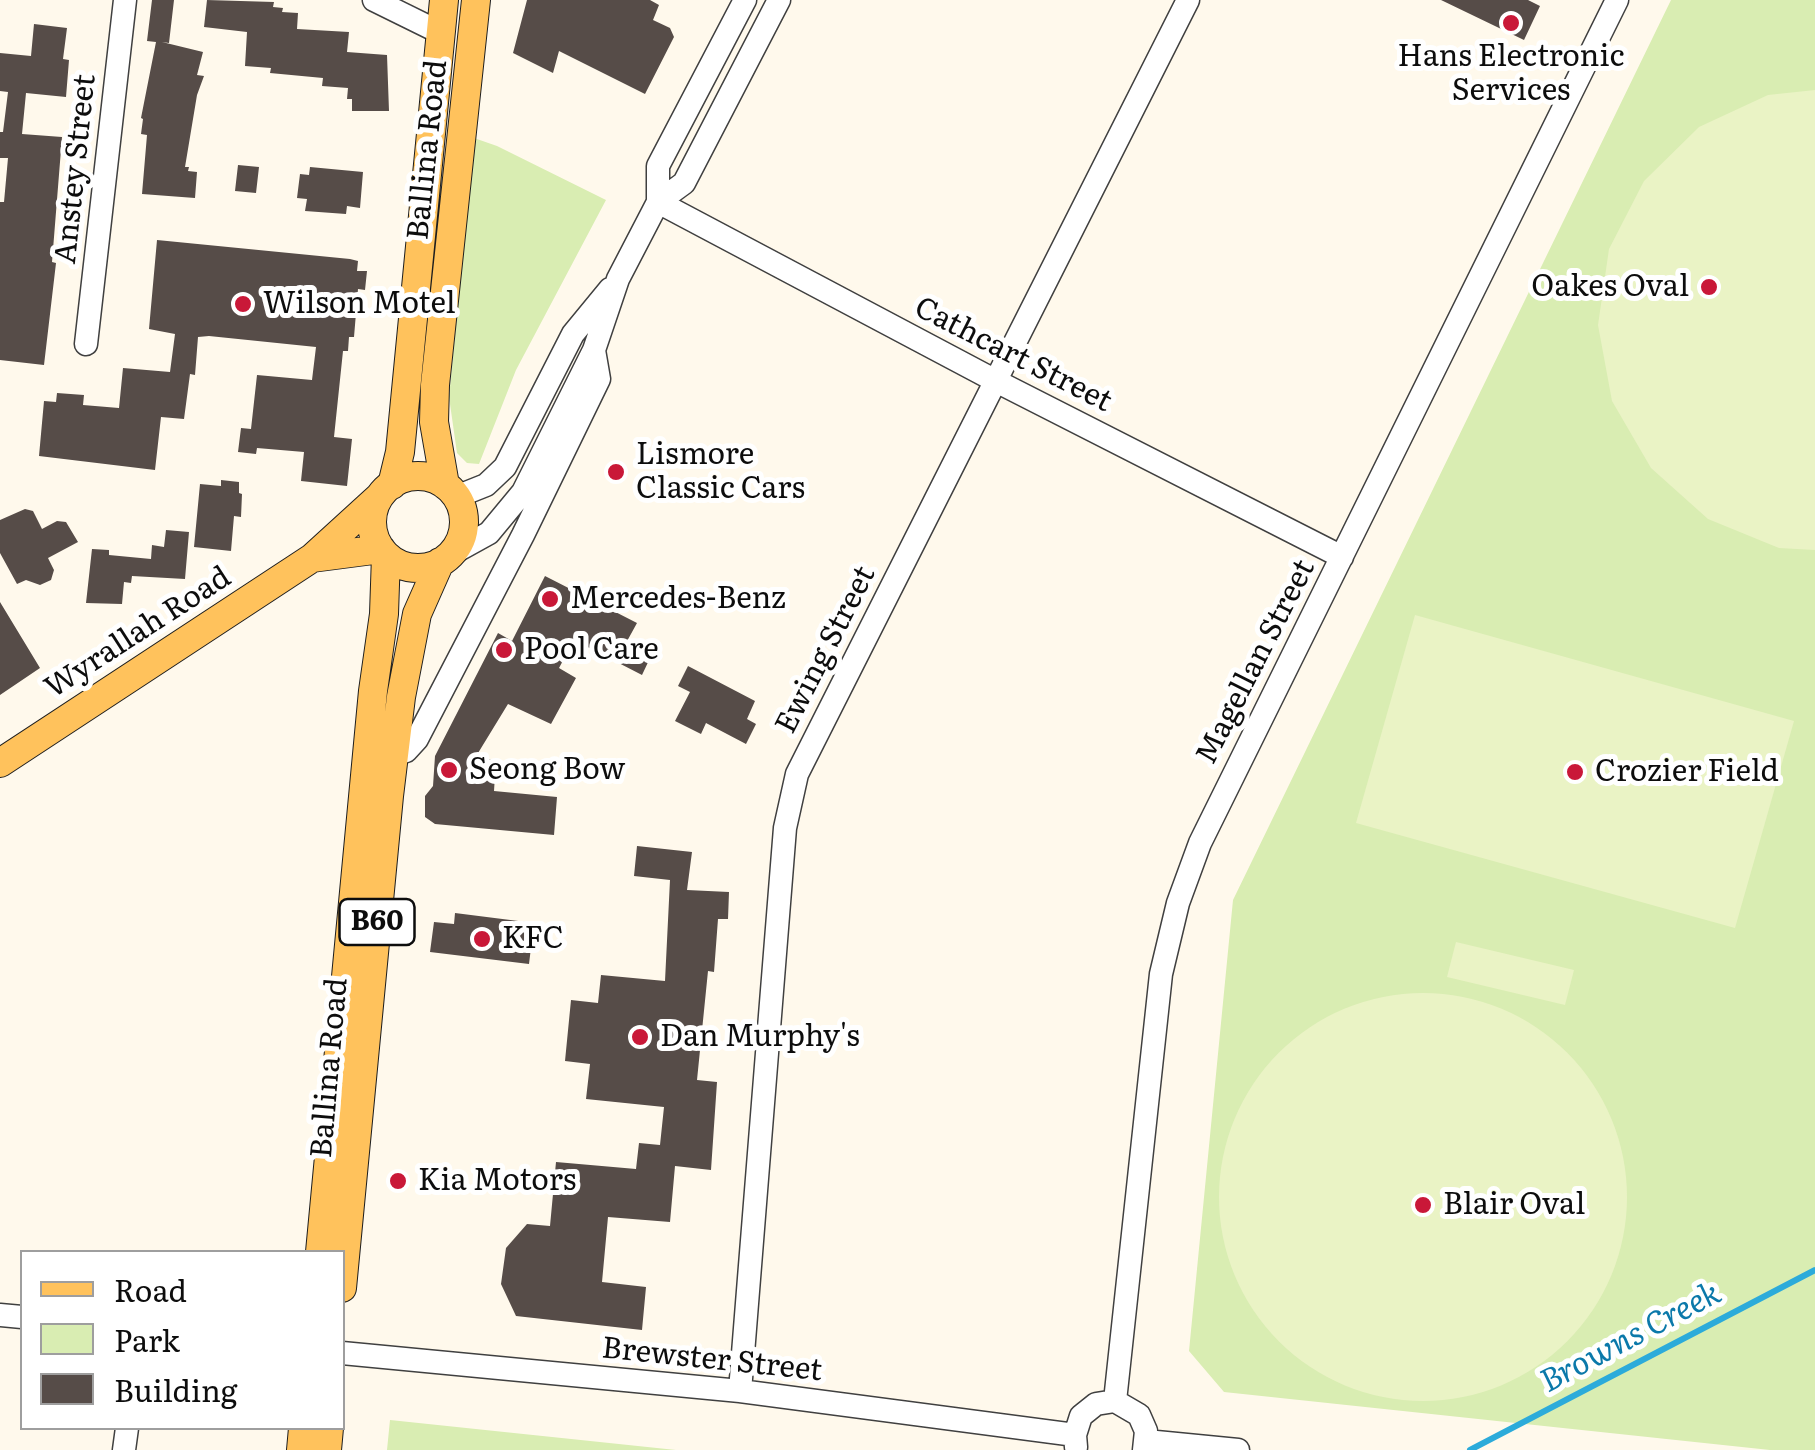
<!DOCTYPE html>
<html>
<head>
<meta charset="utf-8">
<style>
	body { margin:0 }
	#map { position:relative; width:1815px; height:1450px; overflow:hidden; background:#fff9ec; font-family:Literata,serif }
	canvas { display:block }
	.legend { position:absolute; left:20px; top:1250px; width:325px; height:180px; box-sizing:border-box; background:#fff; border:2px solid #9e9e9e; margin:0; padding:12px 18px; list-style:none; font-size:30px; color:#0d0d0d }
	.legend li { display:flex; align-items:center; gap:20px; height:50px }
	.legend b { width:50px; border:2px solid #9e9e9e }
</style>
</head>
<body>
<div id="map">
<canvas width="1815" height="1450"></canvas>
<ul class="legend">
<li><b style="height:12px;background:#ffc25c"></b>Road</li>
<li><b style="height:28px;background:#d9edb2"></b>Park</li>
<li><b style="height:28px;background:#564c48"></b>Building</li>
</ul>
</div>
<script>
const c = document.querySelector('canvas').getContext('2d');
c.lineJoin = 'round';
function fill(path, color) { c.fillStyle = color; c.fill(path, 'evenodd'); }
const poly = rows => new Path2D(rows.map(r => 'M' + r).join(''));
function stroke(path, color, width, dash) { c.strokeStyle = color; c.lineWidth = width; c.lineCap = dash ? 'butt' : 'round'; c.setLineDash(dash || []); c.stroke(path); }
function write(font, color, halo, rows, align = 'center') {
  c.font = font + ' Literata,serif'; c.lineWidth = 10; c.setLineDash([]); c.textBaseline = 'middle'; c.strokeStyle = halo; c.fillStyle = color; for (const [text, x, y, turn = 0] of rows) {
    c.save(); c.translate(x, y); c.rotate((+turn || 0) * Math.PI / 180); c.textAlign = isNaN(turn) ? turn : align; if (halo) c.strokeText(text, 0, 0); c.fillText(text, 0, 0); c.restore();
  }
}
const green = poly([
	[1671,0,1815,0,1815,1450,1770,1450,1224,1392,1189,1351,1233,900],
	[474,138,497,146,606,200,516,370,479,464,467,463,457,453,449,397],
	[390,1420,676,1450,387,1450]
]);
const pitch = poly([
	[1815,90,1815,550,1779,548,1708,519,1651,468,1612,401,1598,325,1609,249,1644,181,1699,127,1768,95],
	[1415,615,1794,721,1735,928,1356,823],
	[1456,942,1574,970,1565,1005,1447,977],
	'1219 1197a204 204 0 1 1 408 0a204 204 0 1 1-408 0Z'
]);
const stream = poly([
	[1470,1450,1815,1270]
]);
const building = poly([
	[152,0,174,0,169,43,162,42,203,52,197,75,204,76,197,95,185,167,189,167,188,171,197,172,195,198,142,194,147,135,141,134,143,119,141,118,156,42,147,41],
	[207,0,274,2,273,7,283,8,282,12,298,13,297,29,349,32,347,52,387,55,389,111,352,111,352,99,347,99,348,88,322,86,323,78,270,73,271,68,245,66,247,32,204,27],
	[527,0,650,0,659,5,653,20,670,28,674,37,645,94,559,51,553,73,513,53],
	[1441,0,1528,0,1540,6,1524,40],
	[34,24,67,28,63,59,69,60,66,97,26,93,22,134,62,137,52,262,56,263,44,365,0,360,0,202,4,202,8,158,0,158,0,132,3,132,8,92,0,91,0,53,31,56],
	[238,165,259,167,256,193,235,191],
	[310,167,363,172,360,208,347,206,346,214,305,211,307,199,297,198,300,174,309,175],
	[157,240,350,259,358,261,357,271,367,271,365,290,358,289,354,337,349,337,348,351,343,351,334,437,352,439,347,486,301,481,304,452,257,448,256,454,238,452,241,428,251,429,257,375,312,380,316,347,209,336,198,337,195,375,190,374,184,419,161,417,155,470,39,456,44,401,56,402,57,393,84,395,83,405,119,408,123,368,170,372,175,334,149,329],
	[221,480,239,482,239,493,242,494,241,517,234,516,231,551,194,547,200,484,221,486],
	[25,509,33,511,42,529,57,521,66,522,78,542,48,558,54,570,51,580,40,585,26,580,17,584,0,553,0,520],
	[166,530,189,532,185,579,132,576,131,583,124,582,122,604,86,603,92,549,109,550,109,555,151,559,152,545,164,547],
	[545,576,637,623,626,643,651,656,642,675,574,640,559,668,576,678,551,724,508,704,475,758,496,760,494,791,557,797,554,835,435,824,425,817,425,796,433,786,435,756,498,633,512,641],
	[0,602,40,668,0,695],
	[688,666,755,701,747,719,756,724,746,744,706,723,701,734,675,721,690,692,678,686],
	[637,846,692,852,687,890,729,892,728,919,718,919,714,972,708,971,697,1080,717,1082,711,1170,675,1166,670,1222,608,1217,602,1282,646,1287,642,1330,516,1316,501,1284,506,1248,527,1224,550,1226,556,1162,636,1169,639,1143,660,1145,664,1107,586,1099,590,1064,565,1061,571,1000,598,1003,601,975,665,981,670,880,634,876],
	[455,913,534,923,529,964,430,952,434,922,454,924]
]);
const minor = poly([
	[374,0,441,33],
	[658,202,994,380,1342,557],
	[658,202,658,166,745,0],
	[86,344,125,0],
	[456,497,486,485,505,467,573,334,610,289],
	[451,554,489,533,523,492,594,350,618,279,658,202,684,183,779,0],
	[394,755,406,751,417,739,523,535,599,379,594,350],
	[0,1315,22,1317],
	[342,1353,740,1391,1075,1435],
	[740,1391,785,828,797,774,1188,0],
	[1115,1401,1161,974,1178,903,1200,843,1617,0],
	[1146,1441,1238,1450],
	[1076,1447,1075,1435,1081,1416,1096,1404,1115,1401,1139,1415,1146,1431,1144,1450],
	[124,1450,127,1428]
]);
const major = poly([
	'372 522a46 46 0 1 1 92 0a46 46 0 1 1-92 0Z',
	[392,485,400,452,444,0],
	[445,485,434,422,435,385,476,0],
	[312,558,381,549],
	[0,763,312,558,380,496],
	[320,1252,373,691,384,614,386,555],
	[342,1288,389,796,401,697,417,614,440,562],
	[301,1450,303,1428],
	[327,1450,329,1428]
]);
const markers = [
	[1511,23,10,"#c91838"],
	[1709,287,10,"#c91838"],
	[243,304,10,"#c91838"],
	[616,472,10,"#c91838"],
	[550,599,10,"#c91838"],
	[504,650,10,"#c91838"],
	[449,770,10,"#c91838"],
	[1575,772,10,"#c91838"],
	[482,939,10,"#c91838"],
	[640,1037,10,"#c91838"],
	[398,1181,10,"#c91838"],
	[1423,1205,10,"#c91838"]
];
const shields = [
	[377,922,75]
];
const shieldNames = [
	["B60",377,922]
];
const poiNames = [
	["Hans Electronic",1511,57,"center"],
	["Services",1511,91,"center"],
	["Oakes Oval",1689,287,"right"],
	["Wilson Motel",263,304],
	["Lismore",636,455],
	["Classic Cars",636,489],
	["Mercedes-Benz",570,599],
	["Pool Care",524,650],
	["Seong Bow",469,770],
	["Crozier Field",1595,772],
	["KFC",502,939],
	["Dan Murphy's",660,1037],
	["Kia Motors",418,1181],
	["Blair Oval",1443,1205]
];
const streetNames = [
	["Ballina Road",428,150,-84],
	["Anstey Street",76,169,-84],
	["Cathcart Street",1013,355,27],
	["Wyrallah Road",138,633,-33],
	["Ewing Street",826,650,-63],
	["Magellan Street",1256,662,-63],
	["Ballina Road",330,1068,-85],
	["Brewster Street",712,1360,6]
];
const waterNames = [
	["Browns Creek",1631,1338,-28]
];
fill(green, '#d9edb2');
fill(pitch, '#eaf3c5');
stroke(stream, '#2cabda', 6);
fill(building, '#564c48');
stroke(minor, '#404040', 25);
stroke(major, '#1e1e1e', 30);
stroke(minor, '#fff', 22);
stroke(major, '#ffc25c', 28);
for (const [x, y, r, color] of markers) { const dot = new Path2D(); dot.arc(x, y, r, 0, 2 * Math.PI); c.fillStyle = color; c.fill(dot); stroke(dot, '#fff', 4); }
for (const [x, y, w] of shields) { const box = new Path2D(); box.roundRect(x - w / 2, y - 23, w, 46, 8); c.fillStyle = '#fff'; c.fill(box); stroke(box, '#0d0d0d', 2.5); }
write('bold 28px', '#0d0d0d', null, shieldNames);
write('30px', '#0d0d0d', '#fff', poiNames, 'left');
write('30px', '#0d0d0d', '#fff', streetNames);
write('italic 32px', '#0b79aa', '#fff', waterNames);
</script>
</body>
</html>
